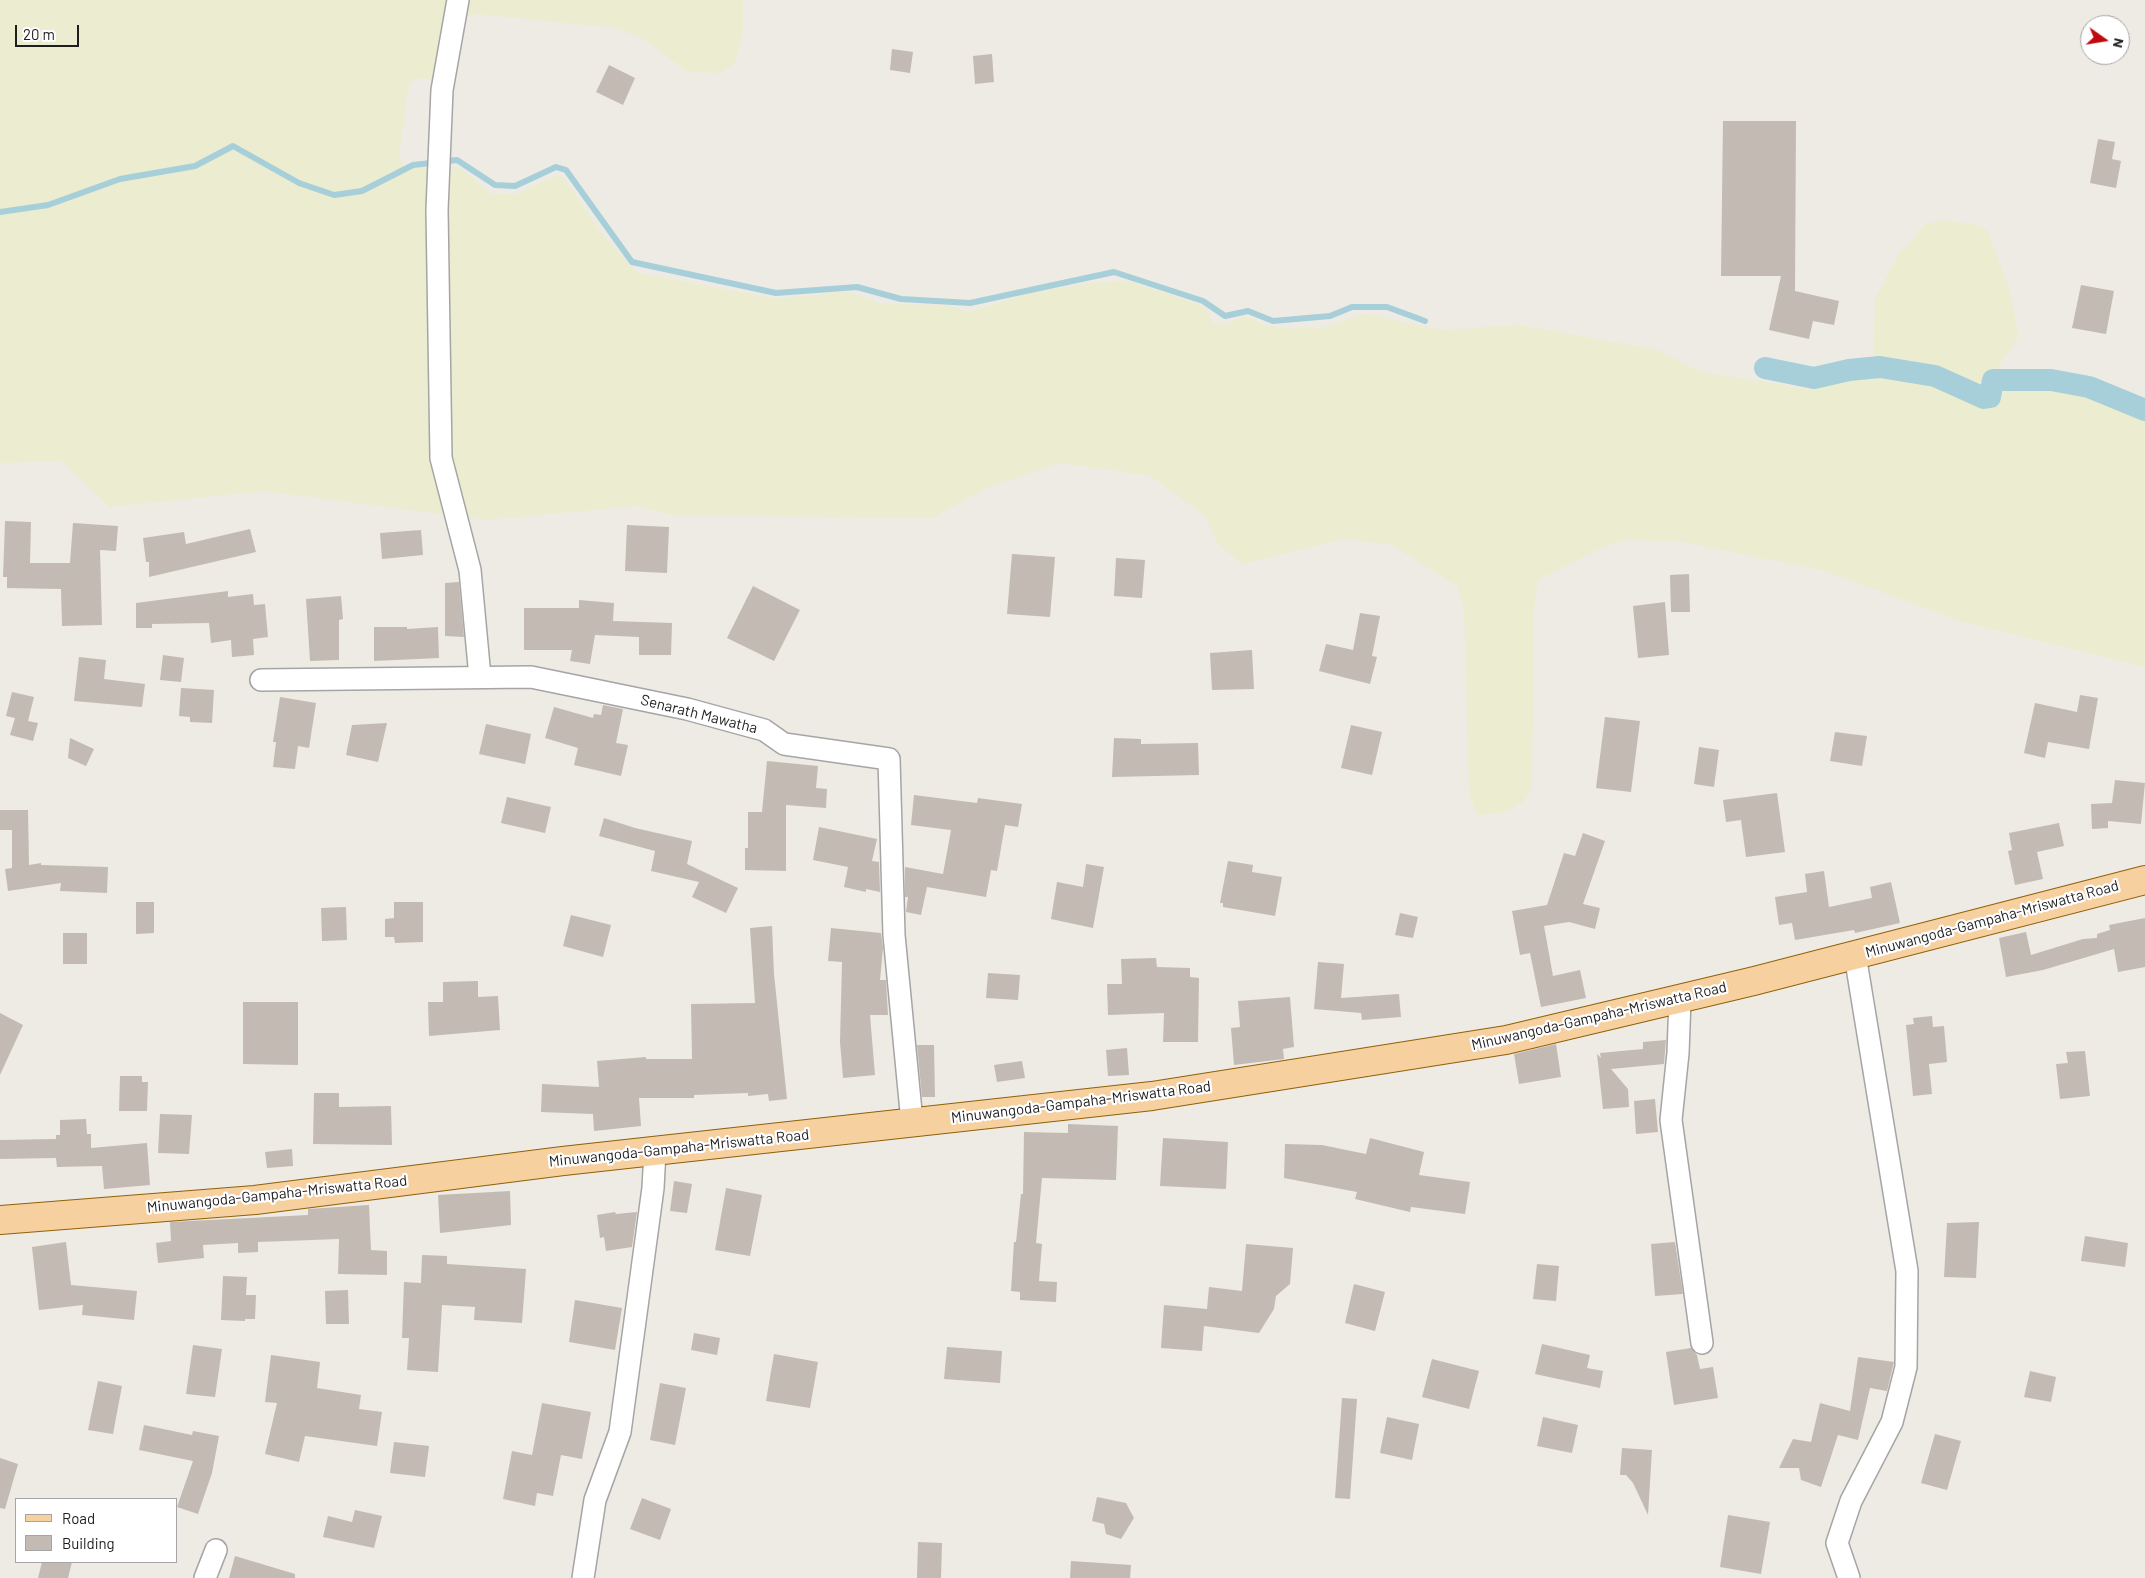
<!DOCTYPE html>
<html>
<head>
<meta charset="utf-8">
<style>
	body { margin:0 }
	#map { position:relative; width:2145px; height:1578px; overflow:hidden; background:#eeebe4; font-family:Barlow,sans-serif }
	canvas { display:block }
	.legend { position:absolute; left:15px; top:1498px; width:162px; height:65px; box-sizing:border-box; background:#fff; border:1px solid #a5a5a5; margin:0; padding:6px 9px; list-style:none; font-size:15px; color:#1e1e1e }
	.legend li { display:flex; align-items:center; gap:10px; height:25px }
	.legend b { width:25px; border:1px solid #a5a5a5 }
	.north { position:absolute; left:2080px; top:15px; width:50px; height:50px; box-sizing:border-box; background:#fff; border:1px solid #a5a5a5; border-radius:50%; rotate:103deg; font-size:14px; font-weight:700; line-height:20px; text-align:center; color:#1e1e1e }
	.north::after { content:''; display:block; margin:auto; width:18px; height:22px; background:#c2090d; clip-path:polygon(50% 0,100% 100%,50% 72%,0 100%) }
	.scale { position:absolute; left:15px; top:25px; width:64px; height:22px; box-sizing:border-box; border:2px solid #1e1e1e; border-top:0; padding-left:6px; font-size:15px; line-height:18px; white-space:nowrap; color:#1e1e1e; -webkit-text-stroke:4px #fff; paint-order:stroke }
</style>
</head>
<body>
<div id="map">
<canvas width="2145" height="1578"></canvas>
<ul class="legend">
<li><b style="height:6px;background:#f7d0a0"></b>Road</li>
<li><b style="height:14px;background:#c3bab4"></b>Building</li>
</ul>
<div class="north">N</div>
<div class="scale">20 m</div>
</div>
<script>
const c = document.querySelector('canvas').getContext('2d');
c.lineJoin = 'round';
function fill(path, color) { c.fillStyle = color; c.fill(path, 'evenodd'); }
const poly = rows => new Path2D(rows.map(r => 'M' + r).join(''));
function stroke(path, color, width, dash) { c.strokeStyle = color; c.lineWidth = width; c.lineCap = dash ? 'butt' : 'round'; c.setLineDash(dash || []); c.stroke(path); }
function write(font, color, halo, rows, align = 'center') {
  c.font = font + ' Barlow,sans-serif'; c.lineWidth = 4.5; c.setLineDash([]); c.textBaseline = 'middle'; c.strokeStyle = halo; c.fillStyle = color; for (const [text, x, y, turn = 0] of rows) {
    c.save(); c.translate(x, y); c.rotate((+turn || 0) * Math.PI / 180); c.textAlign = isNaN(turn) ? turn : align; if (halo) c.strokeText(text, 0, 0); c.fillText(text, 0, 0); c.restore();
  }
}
const farmland = poly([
	[0,0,743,0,743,30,735,63,721,73,688,72,643,39,617,28,477,14,444,23,436,80,418,78,409,83,399,157,405,167,459,167,491,194,515,194,557,175,563,177,601,233,637,273,778,299,848,292,882,304,947,305,969,312,1027,294,1090,283,1128,281,1189,301,1205,308,1213,323,1222,325,1245,316,1264,325,1289,329,1326,327,1364,314,1441,330,1519,325,1658,350,1701,372,1815,390,1873,365,1875,298,1900,252,1926,224,1942,220,1978,225,1988,231,2010,292,2019,336,1997,369,2000,385,2007,390,2068,389,2119,405,2145,418,2145,667,1963,622,1825,571,1678,541,1624,540,1601,548,1538,580,1534,606,1532,787,1523,802,1503,813,1477,815,1469,793,1464,608,1457,586,1392,545,1344,539,1241,564,1218,543,1205,516,1151,476,1060,463,988,487,933,518,672,515,638,506,486,520,264,491,109,507,62,461,0,463]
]);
const stream = poly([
	[0,212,48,205,120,179,195,166,233,146,299,183,334,195,362,191,413,165,457,160,495,185,515,186,556,167,566,170,632,262,776,293,857,287,901,299,970,303,1114,272,1203,301,1225,316,1248,311,1273,321,1330,316,1352,307,1387,307,1425,321]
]);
const canal = poly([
	[1765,368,1814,378,1849,370,1880,367,1935,376,1984,398,1990,397,1993,380,2051,380,2089,387,2145,410]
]);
const building = poly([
	[892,49,913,52,910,73,890,70],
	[992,54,994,82,975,84,973,56],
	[609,65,635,78,623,105,596,92],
	[1723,121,1796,121,1795,291,1839,301,1834,325,1813,321,1809,339,1769,330,1781,276,1721,276],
	[2098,139,2115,142,2112,159,2121,161,2116,188,2090,183],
	[2081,285,2114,291,2106,334,2072,328],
	[5,521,31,522,30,563,70,563,73,523,118,526,116,551,100,550,102,625,62,626,61,589,7,588,7,577,3,577],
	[627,525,669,527,667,573,625,571],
	[250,529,256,552,149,577,149,562,146,562,143,538,184,532,186,544],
	[421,530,423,555,382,559,380,533],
	[1012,554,1055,557,1050,617,1007,614],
	[1116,558,1145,560,1142,598,1114,596],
	[1689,574,1690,612,1671,612,1670,575],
	[459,582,464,637,445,636,445,583],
	[753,586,800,610,774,661,727,638],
	[228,591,228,597,253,594,254,605,265,604,268,637,253,639,254,655,232,657,231,640,211,643,209,623,152,624,152,628,136,628,136,603],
	[341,596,343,619,339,620,339,660,310,661,306,599],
	[579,600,614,603,613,621,672,623,671,655,639,655,639,637,595,635,590,664,570,661,572,650,524,650,524,608,579,608],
	[1665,602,1669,655,1638,658,1633,606],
	[1360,613,1380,616,1372,656,1377,657,1370,684,1319,671,1326,644,1353,650],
	[374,627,407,627,407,629,438,627,439,658,374,661],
	[1252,650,1254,689,1212,690,1210,653],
	[163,655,184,658,181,682,160,680],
	[79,657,106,660,104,679,145,684,142,707,74,701],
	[181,688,214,690,212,723,190,722,190,717,179,716],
	[12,692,34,697,28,721,38,723,33,741,10,735,15,718,6,716],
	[2080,695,2098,698,2089,749,2048,742,2045,758,2024,753,2035,703,2077,712],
	[280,697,316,703,309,748,298,746,295,769,273,767,276,742,273,742],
	[603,705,623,709,616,743,628,745,621,776,574,765,578,748,545,738,554,707,593,718,594,714,601,715],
	[1605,717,1640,721,1631,792,1596,788],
	[387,723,378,762,346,755,352,725],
	[486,724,531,734,525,764,479,754],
	[1351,725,1382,732,1372,775,1341,768],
	[1835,732,1867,736,1862,766,1830,761],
	[70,738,94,749,86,766,68,758],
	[1114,738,1141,739,1141,744,1198,743,1199,775,1112,777],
	[1699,747,1719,750,1714,787,1694,784],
	[767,761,818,766,816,788,827,789,826,808,786,805,786,871,745,870,745,848,748,848,748,812,762,812],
	[2115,780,2145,783,2141,824,2108,821,2108,828,2092,829,2091,804,2112,803],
	[1777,793,1785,852,1746,857,1741,820,1726,822,1723,800],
	[914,795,977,803,978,798,1022,804,1018,827,1005,825,997,871,991,870,986,897,927,887,921,915,906,912,908,897,905,897,905,867,943,874,951,830,911,825],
	[507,797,551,807,545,833,501,823],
	[0,810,28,810,29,865,41,863,41,865,108,867,107,893,60,891,61,883,8,891,5,869,12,868,12,830,0,830],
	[604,818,635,828,692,841,687,864,738,888,726,913,692,897,699,882,651,871,655,851,599,836],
	[2059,823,2064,846,2037,852,2043,879,2015,885,2008,851,2012,850,2009,833],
	[819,827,877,839,872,861,879,862,880,892,866,889,866,892,844,887,848,867,813,860],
	[1583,833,1605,841,1583,904,1600,908,1595,929,1569,922,1544,926,1553,976,1580,970,1586,998,1541,1007,1530,953,1520,955,1512,911,1547,905,1564,853,1575,856],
	[1228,861,1253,865,1252,872,1282,877,1275,916,1223,907,1223,903,1220,903],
	[1086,864,1104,867,1093,928,1051,919,1057,882,1083,887],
	[1824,871,1829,907,1872,898,1870,887,1891,882,1900,923,1855,933,1854,930,1795,940,1792,923,1779,925,1775,897,1807,892,1805,874],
	[136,902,154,902,154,933,136,934],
	[394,902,423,902,423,942,395,943,394,937,385,937,385,919,394,918],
	[346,907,347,940,322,941,321,908],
	[1400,913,1418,917,1413,938,1395,935],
	[571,915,611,925,603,957,563,946],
	[2145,918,2145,967,2118,972,2114,949,2043,970,2006,977,1999,938,2026,932,2031,955,2083,939,2097,938,2097,934,2110,930,2109,925],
	[772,926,774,974,787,1099,769,1101,768,1094,748,1096,748,1093,694,1095,694,1098,639,1098,641,1126,594,1131,593,1114,541,1112,542,1084,599,1087,597,1061,646,1057,646,1059,692,1059,691,1004,755,1003,750,928],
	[831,928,881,933,883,948,880,980,886,980,888,1015,870,1015,875,1075,843,1078,840,1042,842,962,828,961],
	[63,933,87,933,87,964,63,964],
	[1156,958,1157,967,1190,968,1190,977,1199,978,1198,1042,1163,1042,1164,1013,1108,1015,1107,984,1122,984,1121,959],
	[1318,962,1344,964,1341,998,1399,994,1401,1017,1362,1020,1361,1013,1314,1009],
	[988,973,1020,975,1018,1000,986,998],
	[478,981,478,997,498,996,500,1030,429,1036,428,1002,443,1002,443,982],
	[1290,997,1294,1047,1283,1049,1284,1059,1234,1065,1231,1028,1240,1027,1238,1001],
	[243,1002,298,1002,298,1065,243,1064],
	[0,1013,23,1025,0,1075],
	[1932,1016,1933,1027,1944,1026,1947,1062,1929,1064,1932,1094,1913,1096,1906,1025,1914,1024,1913,1018],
	[1666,1040,1664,1064,1611,1069,1628,1089,1629,1107,1603,1109,1597,1054,1601,1058,1600,1053,1643,1049,1643,1042],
	[1556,1044,1561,1077,1519,1084,1514,1054],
	[917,1045,934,1045,935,1097,922,1097],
	[1127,1048,1129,1075,1108,1076,1106,1050],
	[2085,1051,2090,1096,2060,1099,2056,1064,2068,1063,2066,1052],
	[1022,1061,1025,1078,997,1082,994,1065],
	[120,1076,142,1076,142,1082,148,1082,147,1111,119,1111],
	[314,1093,339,1093,339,1107,391,1106,392,1145,313,1144],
	[1655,1099,1658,1132,1636,1134,1634,1101],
	[160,1114,192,1115,189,1154,158,1153],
	[86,1119,87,1134,91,1134,91,1148,147,1143,150,1185,104,1189,102,1166,57,1167,56,1158,0,1159,0,1140,56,1139,56,1135,60,1135,60,1120],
	[1068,1124,1118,1126,1116,1180,1042,1178,1036,1243,1042,1244,1039,1281,1057,1282,1056,1302,1020,1300,1020,1292,1011,1291,1014,1242,1016,1242,1021,1194,1023,1194,1024,1132,1068,1133],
	[1163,1138,1228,1142,1226,1189,1160,1186],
	[1370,1138,1424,1152,1419,1175,1470,1182,1465,1214,1411,1207,1410,1212,1355,1199,1357,1192,1284,1178,1285,1144,1322,1145,1366,1154],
	[292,1149,293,1166,267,1168,265,1152],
	[674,1181,692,1184,687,1213,670,1211],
	[726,1188,762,1195,750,1256,715,1250],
	[510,1191,511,1225,440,1233,438,1195],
	[369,1205,371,1250,387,1251,387,1275,338,1274,339,1239,258,1242,258,1252,238,1253,238,1243,203,1245,204,1258,158,1263,156,1243,171,1241,170,1222,308,1215,308,1209],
	[615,1212,616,1214,637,1212,632,1247,606,1251,604,1237,600,1238,597,1215],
	[1979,1222,1976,1278,1944,1277,1947,1223],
	[2085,1236,2128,1243,2125,1267,2081,1261],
	[66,1242,71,1285,137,1291,134,1320,82,1315,83,1305,39,1310,32,1247],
	[1675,1242,1683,1294,1655,1296,1651,1244],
	[1246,1244,1293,1248,1290,1284,1276,1296,1274,1309,1259,1333,1204,1326,1202,1351,1161,1348,1164,1305,1207,1309,1209,1287,1242,1291],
	[422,1255,447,1256,447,1264,526,1269,522,1323,474,1320,475,1307,442,1305,438,1372,407,1370,409,1338,402,1338,404,1282,421,1283],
	[1537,1264,1559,1266,1556,1301,1533,1299],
	[223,1276,247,1277,246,1295,256,1295,255,1319,245,1319,245,1321,221,1320],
	[1354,1284,1385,1292,1375,1331,1345,1323],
	[348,1290,349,1324,326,1324,325,1291],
	[575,1300,622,1308,615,1350,569,1342],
	[694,1333,720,1338,717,1355,691,1350],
	[1542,1344,1590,1355,1587,1368,1603,1371,1600,1388,1535,1374],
	[193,1345,222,1349,215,1397,186,1394],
	[947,1347,1002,1351,1000,1383,944,1379],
	[1691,1348,1697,1355,1700,1369,1713,1367,1718,1398,1674,1405,1666,1352],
	[774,1354,818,1362,810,1408,766,1401],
	[271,1355,320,1362,317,1388,361,1395,359,1409,382,1412,377,1446,305,1436,299,1462,265,1454,277,1403,265,1402],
	[1858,1357,1894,1362,1887,1391,1870,1388,1858,1440,1838,1435,1821,1487,1801,1480,1799,1468,1779,1468,1793,1439,1811,1442,1820,1403,1850,1411],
	[1432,1359,1479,1371,1469,1409,1422,1397],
	[2030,1371,2056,1377,2051,1402,2024,1397],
	[98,1381,122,1386,113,1434,88,1430],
	[660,1383,686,1388,675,1445,650,1440],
	[1342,1398,1357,1399,1350,1499,1335,1498],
	[542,1403,591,1412,582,1459,561,1455,553,1496,537,1493,535,1506,503,1499,512,1451,532,1455],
	[1387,1417,1419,1424,1412,1460,1380,1453],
	[1543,1417,1578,1425,1572,1453,1537,1446],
	[144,1425,192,1435,193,1431,219,1436,212,1473,198,1514,177,1507,193,1461,139,1450],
	[1935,1434,1961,1441,1947,1490,1921,1483],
	[394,1442,429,1446,425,1477,390,1473],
	[1622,1448,1652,1450,1648,1515,1633,1483,1626,1475,1620,1475],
	[0,1458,18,1464,5,1509,0,1508],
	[1097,1497,1126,1503,1134,1518,1121,1539,1106,1534,1104,1524,1092,1521],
	[642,1498,671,1509,660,1540,630,1529],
	[355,1510,382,1516,374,1548,323,1537,328,1516,352,1522],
	[1728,1515,1770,1522,1761,1574,1720,1567],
	[918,1542,942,1543,941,1578,917,1578],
	[235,1556,295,1574,295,1578,229,1578],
	[1071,1561,1131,1565,1130,1578,1070,1578],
	[42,1562,72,1562,68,1578,38,1578]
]);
const street = poly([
	[458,0,442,90,437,210,441,458,470,570,480,677],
	[261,680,531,677,687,709,764,730,784,744,889,759,894,935,912,1122],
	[1680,999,1678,1053,1671,1120,1702,1343],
	[205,1578,216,1550],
	[583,1578,595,1500,620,1432,653,1188,655,1151],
	[1849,1578,1837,1543,1851,1501,1892,1422,1906,1367,1907,1271,1855,955]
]);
const primary = poly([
	[0,1220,255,1200,563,1161,1152,1096,1506,1040,1754,981,2145,880]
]);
const streetNames = [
	["Senarath Mawatha",699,714,14],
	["Minuwangoda-Gampaha-Mriswatta Road",1992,919,-15],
	["Minuwangoda-Gampaha-Mriswatta Road",1599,1016,-13],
	["Minuwangoda-Gampaha-Mriswatta Road",1081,1102,-7],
	["Minuwangoda-Gampaha-Mriswatta Road",679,1148,-6],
	["Minuwangoda-Gampaha-Mriswatta Road",277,1194,-6]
];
fill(farmland, '#ebecd0');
stroke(stream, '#a6cfda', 6);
stroke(canal, '#a6cfda', 22);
fill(building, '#c3bab4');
stroke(street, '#a5a5a5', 24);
stroke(primary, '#906007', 30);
stroke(street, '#fff', 21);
stroke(primary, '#f7d0a0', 28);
write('15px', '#1e1e1e', '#fff', streetNames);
</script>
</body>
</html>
